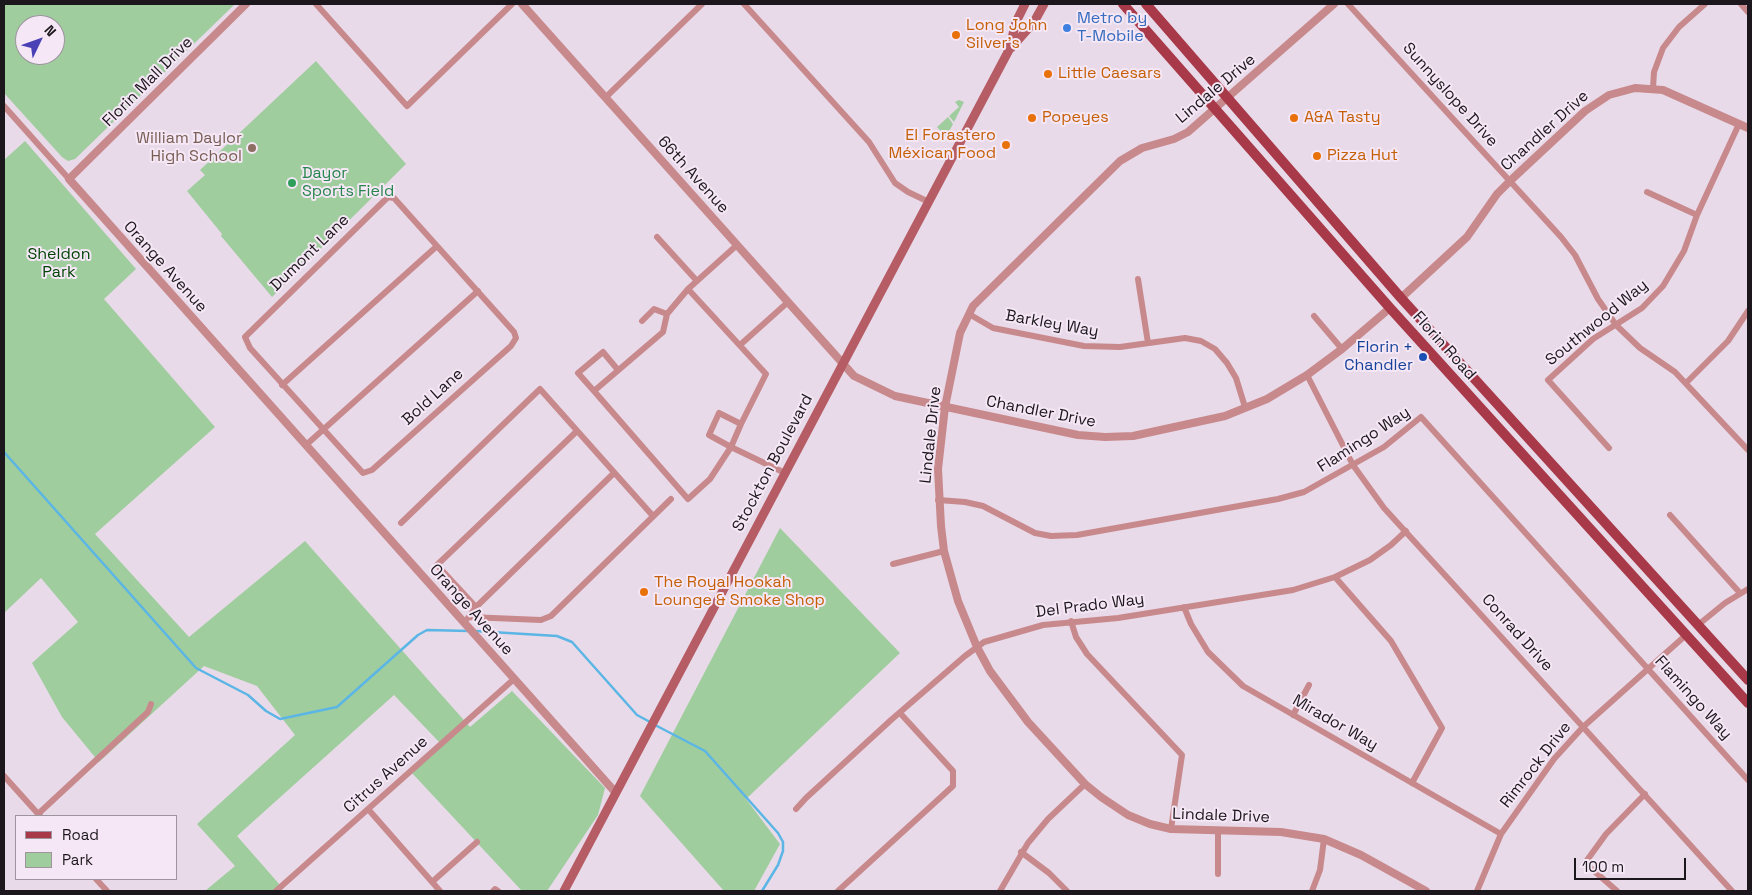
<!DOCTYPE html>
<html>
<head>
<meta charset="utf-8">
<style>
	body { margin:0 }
	#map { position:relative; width:1752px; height:895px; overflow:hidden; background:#e8dae8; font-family:"Space Grotesk",sans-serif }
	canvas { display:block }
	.frame { position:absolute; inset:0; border:5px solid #1c171c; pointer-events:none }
	.legend { position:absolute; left:15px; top:815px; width:162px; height:65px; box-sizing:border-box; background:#f5e7f5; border:1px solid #9e949e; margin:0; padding:6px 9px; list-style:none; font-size:15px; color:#1c171c }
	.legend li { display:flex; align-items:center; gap:10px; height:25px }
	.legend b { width:25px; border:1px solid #9e949e }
	.north { position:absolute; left:15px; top:15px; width:50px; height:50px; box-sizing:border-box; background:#f5e7f5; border:1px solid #9e949e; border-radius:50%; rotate:48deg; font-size:14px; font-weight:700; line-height:20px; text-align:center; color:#1c171c }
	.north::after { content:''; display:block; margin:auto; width:18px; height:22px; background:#4b41b7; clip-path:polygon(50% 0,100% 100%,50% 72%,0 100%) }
	.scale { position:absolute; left:1574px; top:858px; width:112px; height:22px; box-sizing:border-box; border:2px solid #1c171c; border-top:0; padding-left:6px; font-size:15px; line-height:18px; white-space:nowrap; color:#1c171c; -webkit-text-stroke:4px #f5e7f5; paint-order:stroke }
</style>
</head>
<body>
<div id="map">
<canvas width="1752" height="895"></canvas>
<div class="frame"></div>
<ul class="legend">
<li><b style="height:6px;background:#a83949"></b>Road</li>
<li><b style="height:14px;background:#9fcd9e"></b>Park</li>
</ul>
<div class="north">N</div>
<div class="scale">100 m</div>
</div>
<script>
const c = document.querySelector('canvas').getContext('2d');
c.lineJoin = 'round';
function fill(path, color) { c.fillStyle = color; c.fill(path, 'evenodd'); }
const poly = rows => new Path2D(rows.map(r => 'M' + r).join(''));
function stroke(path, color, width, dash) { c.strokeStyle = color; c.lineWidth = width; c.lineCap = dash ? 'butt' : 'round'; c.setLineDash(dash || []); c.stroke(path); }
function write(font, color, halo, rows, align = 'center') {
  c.font = font + ' "Space Grotesk",sans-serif'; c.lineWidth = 4; c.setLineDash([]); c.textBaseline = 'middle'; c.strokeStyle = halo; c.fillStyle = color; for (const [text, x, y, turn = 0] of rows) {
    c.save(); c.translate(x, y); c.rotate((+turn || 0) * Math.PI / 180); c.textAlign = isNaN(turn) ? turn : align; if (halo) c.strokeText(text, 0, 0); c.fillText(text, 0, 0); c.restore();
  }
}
const green = poly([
	[4,4,235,4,75,159,68,161,62,157,4,93],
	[25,25,55,25,55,55,25,55],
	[316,61,406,164,272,297,221,236,222,234,187,191,205,175,200,170],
	[959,100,964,102,954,122,949,116,959,107,955,102],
	[948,117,953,124,946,137,937,127],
	[25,141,136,269,104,299,215,427,95,534,189,637,305,541,470,727,512,691,605,788,598,815,547,891,522,891,412,773,441,744,394,695,237,836,280,885,272,891,205,891,235,866,197,824,295,735,257,686,204,666,99,762,62,717,32,663,78,622,41,578,4,613,4,160],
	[780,528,900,653,746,799,780,844,754,891,724,891,640,796]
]);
const stream = poly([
	[4,452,196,668,248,695,266,711,280,719,337,707,418,635,427,630,469,631],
	[475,631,557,636,572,642,637,715,650,722],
	[655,725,705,751,778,833,783,842,783,851,778,865,762,891]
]);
const minor = poly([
	[316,4,407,106,512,4],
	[744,4,869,142,895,183,908,192,929,202],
	[1348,4,1561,237,1575,255,1598,299,1616,325,1640,348,1675,372,1748,450],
	[1741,4,1748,12],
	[1653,88,1654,72,1663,48,1679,27,1705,4],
	[606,97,702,4],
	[4,106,69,179],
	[1647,192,1697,215],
	[388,197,394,198,514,332,516,338,511,346,372,470,363,473,250,348,245,337,388,197],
	[657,237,697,281],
	[737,245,688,289,766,374,741,424],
	[1138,279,1148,343],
	[667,314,688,289],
	[969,314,993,328,1084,346,1120,347,1185,338,1201,341,1215,349,1227,363,1236,378,1245,407],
	[1314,316,1342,349],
	[642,321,654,309,667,314,663,332,594,391,688,499,710,479,731,447,785,473],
	[740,345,788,302],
	[1307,375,1353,465,1384,508,1732,891],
	[1686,383,1728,341,1748,311],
	[282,385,437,246],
	[594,391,578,373,603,352,618,370],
	[719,413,741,424,731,447,709,435,719,413],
	[306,445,478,291],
	[1609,448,1548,380,1593,339,1642,308,1663,286,1684,251,1697,215,1739,124],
	[938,500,965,502,983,506,1035,533,1051,536,1077,535,1278,499,1304,492,1384,447,1421,417,1748,780],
	[1670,515,1740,593],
	[401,523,540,389,653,516],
	[893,564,944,551],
	[1335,577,1391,641,1442,728,1412,783],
	[476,607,437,565,577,431],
	[1184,607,1191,624,1208,652,1243,686,1501,834],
	[469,617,541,620,551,616,671,499],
	[468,618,476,607,614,473],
	[1071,621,1076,637,1087,654,1182,755,1171,829],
	[1698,625,1725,603,1748,589],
	[1293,715,1309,685],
	[4,776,40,816],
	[368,809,440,891],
	[796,809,806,798,891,720,965,656,984,642,1043,625,1118,618,1293,590,1335,577,1370,560,1391,545,1406,531],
	[38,814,148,712,151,704],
	[1021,852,1049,873,1067,891],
	[1218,874,1218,831],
	[96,879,107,891],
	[432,882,477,842],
	[276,891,514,679],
	[493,891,495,889,498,891],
	[838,891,953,786,953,771,900,713],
	[1000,891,1028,843,1048,819,1085,784],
	[1312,891,1320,870,1324,839],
	[1477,891,1501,834,1554,759,1583,727,1686,635],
	[1617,891,1585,863,1606,834,1645,794]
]);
const tertiary = poly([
	[246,4,69,179,616,793],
	[522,4,854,376,895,396,1078,435,1105,437,1133,436,1225,416,1267,399,1307,375,1342,349,1390,308],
	[1334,4,1188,132,1174,139,1142,148,1120,161,973,306,960,333,945,407,938,469,941,526,944,551,958,601,977,647,990,671,1028,722,1085,784,1101,797,1128,815,1150,824,1171,829,1281,832,1324,839,1361,855,1426,891],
	[1401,298,1467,237,1497,194,1510,181,1585,111,1609,95,1635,88,1663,90,1748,128]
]);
const secondary = poly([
	[1011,48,1034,22,1044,4],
	[564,891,1009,50,1016,22,1025,4]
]);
const primary = poly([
	[1123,4,1390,308,1748,703],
	[1146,4,1401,298,1748,680]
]);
const markers = [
	[1067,28,5,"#3f7fe0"],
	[956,35,5,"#e8710a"],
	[1048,74,5,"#e8710a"],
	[1032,118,5,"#e8710a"],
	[1294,118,5,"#e8710a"],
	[1006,145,5,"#e8710a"],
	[252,148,5,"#8d6e63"],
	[1317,156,5,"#e8710a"],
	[292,183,5,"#2e9e5b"],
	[1423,357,5,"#1a4fb4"],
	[644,592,5,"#e8710a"]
];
const shopNames = [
	["Metro by",1077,19],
	["T-Mobile",1077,37]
];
const foodNames = [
	["Long John",966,26],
	["Silver's",966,44],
	["Little Caesars",1058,74],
	["Popeyes",1042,118],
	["A&A Tasty",1304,118],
	["El Forastero",996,136,"right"],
	["Méxican Food",996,154,"right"],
	["Pizza Hut",1327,156],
	["The Royal Hookah",654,583],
	["Lounge & Smoke Shop",654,601]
];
const streetNames = [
	["Florin Mall Drive",148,82,-45],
	["Lindale Drive",1216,89,-40],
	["Sunnyslope Drive",1450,95,48],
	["Chandler Drive",1545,131,-42],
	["66th Avenue",693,175,48],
	["Dumont Lane",310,253,-44],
	["Orange Avenue",165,267,48],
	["Southwood Way",1597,323,-39],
	["Barkley Way",1052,324,10],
	["Florin Road",1444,346,48],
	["Bold Lane",433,397,-42],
	["Chandler Drive",1041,412,11],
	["Lindale Drive",931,435,-84],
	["Flamingo Way",1364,440,-33],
	["Stockton Boulevard",773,463,-62],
	["Del Prado Way",1090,606,-7],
	["Orange Avenue",471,610,48],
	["Conrad Drive",1517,633,48],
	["Flamingo Way",1693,698,48],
	["Mirador Way",1335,723,30],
	["Rimrock Drive",1536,765,-52],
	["Citrus Avenue",386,775,-42],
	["Lindale Drive",1221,816,2]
];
const educationNames = [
	["William Daylor",242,139],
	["High School",242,157]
];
const leisureNames = [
	["Dayor",302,174],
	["Sports Field",302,192]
];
const parkNames = [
	["Sheldon",59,255],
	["Park",59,273]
];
const transitNames = [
	["Florin +",1413,348],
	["Chandler",1413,366]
];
fill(green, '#9fcd9e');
stroke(stream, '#5bb6e6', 2.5);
stroke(minor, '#c8898d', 6);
stroke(tertiary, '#c8898d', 8);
stroke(secondary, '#b65c65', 9);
stroke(primary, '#a83949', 10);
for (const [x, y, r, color] of markers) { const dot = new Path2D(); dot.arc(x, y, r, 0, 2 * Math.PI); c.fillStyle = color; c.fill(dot); stroke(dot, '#f5e7f5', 2); }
write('16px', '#366cbe', '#f5e7f5', shopNames, 'left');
write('16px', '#c56008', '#f5e7f5', foodNames, 'left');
write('16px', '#1c171c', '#f5e7f5', streetNames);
write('16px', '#785e54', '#f5e7f5', educationNames, 'right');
write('16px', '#27864d', '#f5e7f5', leisureNames, 'left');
write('16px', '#004505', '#f5e7f5', parkNames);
write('16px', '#164399', '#f5e7f5', transitNames, 'right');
</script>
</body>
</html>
